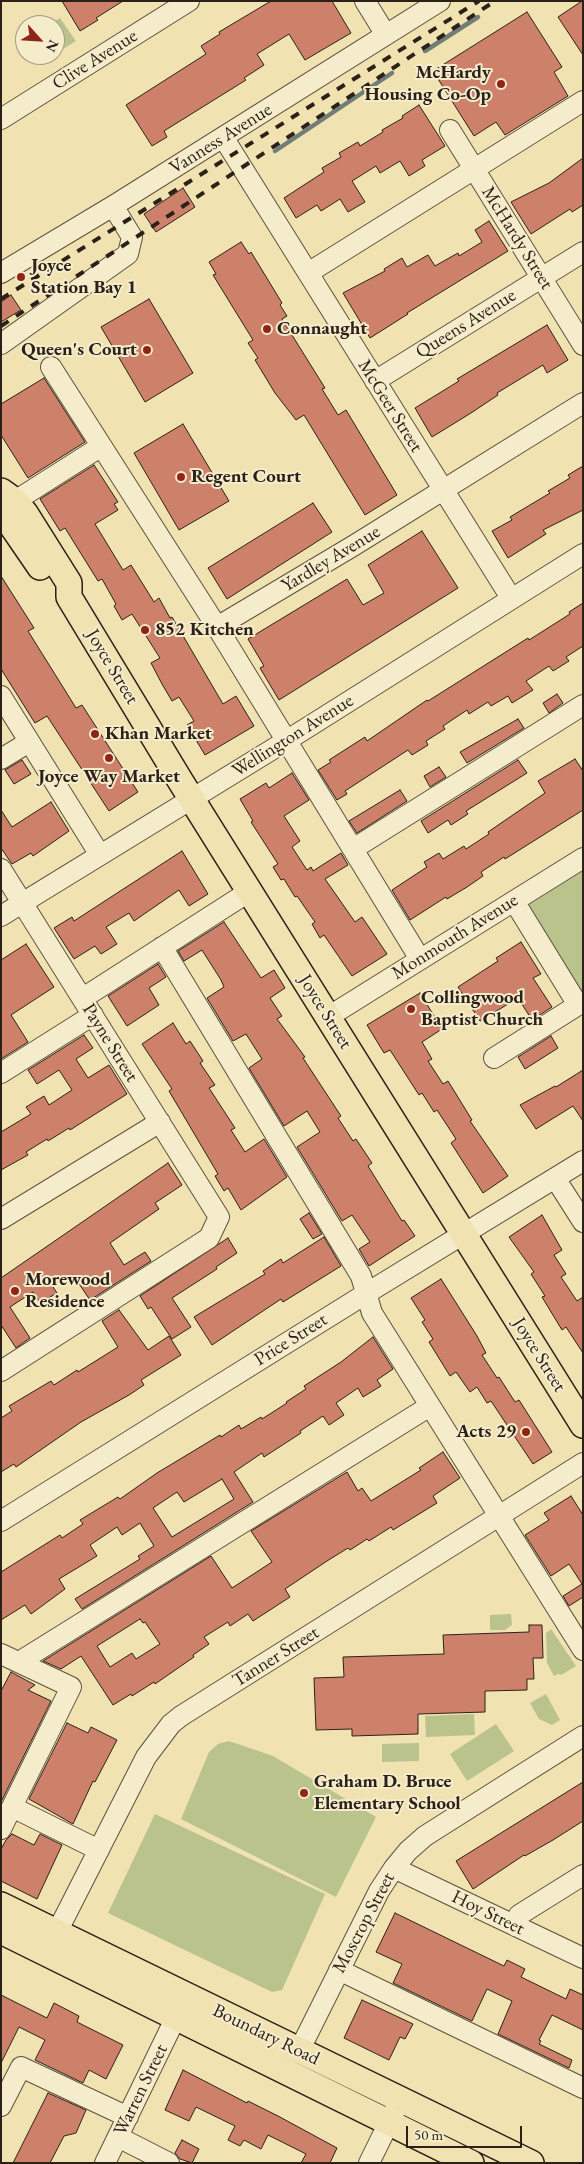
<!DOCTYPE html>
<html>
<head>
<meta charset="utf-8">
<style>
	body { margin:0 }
	#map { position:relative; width:584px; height:2164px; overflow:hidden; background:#f0e2b1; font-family:"EB Garamond",serif }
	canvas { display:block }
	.frame { position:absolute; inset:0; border:2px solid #2c2118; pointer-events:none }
	.north { position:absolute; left:15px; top:15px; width:50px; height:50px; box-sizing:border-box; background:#f5eccc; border:1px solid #a59b84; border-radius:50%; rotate:116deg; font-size:14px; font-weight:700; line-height:20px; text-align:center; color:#2c2118 }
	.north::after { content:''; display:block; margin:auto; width:18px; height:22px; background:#8f2418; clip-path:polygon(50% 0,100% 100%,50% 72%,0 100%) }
	.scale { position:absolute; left:406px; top:2126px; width:116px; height:22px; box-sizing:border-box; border:2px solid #2c2118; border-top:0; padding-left:6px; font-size:15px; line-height:18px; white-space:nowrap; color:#2c2118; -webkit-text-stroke:4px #f5eccc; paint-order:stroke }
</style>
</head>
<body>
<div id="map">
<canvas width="584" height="2164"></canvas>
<div class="frame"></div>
<div class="north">N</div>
<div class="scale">50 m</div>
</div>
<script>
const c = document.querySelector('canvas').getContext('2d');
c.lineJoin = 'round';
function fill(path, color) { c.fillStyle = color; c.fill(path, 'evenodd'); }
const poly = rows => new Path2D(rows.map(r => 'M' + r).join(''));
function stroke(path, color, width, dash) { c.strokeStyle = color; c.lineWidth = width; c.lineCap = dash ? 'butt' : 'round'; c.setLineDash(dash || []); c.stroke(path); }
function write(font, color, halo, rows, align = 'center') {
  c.font = font + ' "EB Garamond",serif'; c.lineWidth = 4; c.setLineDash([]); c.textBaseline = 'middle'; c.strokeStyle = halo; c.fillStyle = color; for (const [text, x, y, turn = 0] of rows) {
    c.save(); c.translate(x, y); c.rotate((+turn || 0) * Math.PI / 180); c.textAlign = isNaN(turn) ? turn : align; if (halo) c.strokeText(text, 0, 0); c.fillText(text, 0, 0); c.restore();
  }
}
const green = poly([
	[60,18,76,41,55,54,55,25,48,25],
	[583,869,583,1002,526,908,528,903],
	[511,1614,512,1625,505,1630,490,1630,490,1615],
	[551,1629,576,1666,561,1675,558,1674,554,1676,547,1663,546,1633],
	[546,1694,560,1720,552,1725,539,1719,530,1703],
	[474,1714,475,1735,426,1737,425,1716],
	[496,1724,514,1751,467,1781,450,1754],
	[229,1741,273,1756,376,1817,336,1897,181,1819,209,1752,218,1744],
	[419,1743,419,1761,382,1762,382,1744],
	[155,1814,325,1894,282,1990,272,1992,108,1913]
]);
const stream = poly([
	[425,51,478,17],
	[275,151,392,73]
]);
const building = poly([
	[62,1,123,1,96,18,98,20,80,31,62,1],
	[271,1,332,1,351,33,305,60,289,34,257,54,264,65,244,78,246,80,164,131,167,137,152,146,126,105,206,54,201,46,220,34,219,32,271,1],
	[582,1,583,1,583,55,558,17,582,1],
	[527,12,562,67,554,72,568,96,505,135,496,122,474,136,433,71,527,12],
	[419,105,445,146,422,160,425,166,409,176,400,161,380,173,376,166,352,181,365,202,348,212,340,199,321,211,317,205,296,218,284,198,324,172,322,168,341,157,339,153,358,142,360,146,383,132,382,130,403,118,402,116,419,105],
	[583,158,583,205,572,212,570,209,531,234,511,202,549,183,583,158],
	[183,188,195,207,156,232,144,214,183,188],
	[489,221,508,251,407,313,408,314,370,338,343,293,385,271,384,269,402,258,407,267,428,255,435,266,458,253,459,256,482,242,475,230,489,221],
	[241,242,249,254,251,252,282,303,280,305,287,316,282,319,325,388,322,389,338,415,346,410,397,495,365,515,304,415,296,420,275,393,255,360,258,358,248,343,253,340,213,275,216,274,209,262,241,242],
	[11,295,21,310,1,322,1,302,11,295],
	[149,299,193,373,145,402,101,327,149,299],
	[547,325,568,360,547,373,543,365,497,393,498,395,471,413,432,437,415,408,459,381,457,379,547,325],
	[44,378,85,442,28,478,1,435,1,404,44,378],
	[183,424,229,501,179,530,134,453,183,424],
	[94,465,118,502,114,504,118,510,95,524,123,570,131,565,154,602,159,598,170,618,172,617,223,704,236,696,254,726,205,755,187,725,194,721,179,697,172,701,162,684,151,663,160,658,132,614,122,620,114,606,116,604,102,579,98,581,65,528,60,531,40,499,94,465],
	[583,466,583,510,543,530,546,534,508,558,492,531,512,520,510,517,550,493,548,491,570,478,568,475,583,466],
	[313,503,332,532,227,599,208,568,313,503],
	[422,531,458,588,279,700,260,668,264,666,248,639,347,579,363,605,384,593,368,565,422,531],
	[1,576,34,628,28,631,76,708,82,705,138,792,109,811,47,716,35,723,1,669,1,576],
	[583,603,583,646,566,657,569,661,553,671,549,666,526,681,533,690,512,703,508,696,491,706,488,702,469,714,467,710,443,726,445,729,426,741,428,745,412,755,408,750,345,791,347,794,337,800,318,770,331,762,329,760,365,737,367,741,427,700,428,701,528,638,529,640,570,614,569,612,583,603],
	[557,694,563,703,549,713,543,703,557,694],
	[518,719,524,728,467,763,460,752,518,719],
	[575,759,583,771,583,810,505,859,504,857,481,872,483,876,467,887,447,899,446,897,410,920,392,890,427,867,424,862,439,853,443,859,464,846,466,849,489,834,488,832,545,793,538,781,575,759],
	[22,760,31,774,14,784,5,770,22,760],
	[518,760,527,773,466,811,468,814,451,825,448,820,428,833,421,821,518,760],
	[439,767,446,777,430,787,424,776,439,767],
	[292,773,309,800,284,816,300,841,292,847,307,870,311,867,313,871,341,853,348,865,325,879,355,922,362,917,387,954,352,976,324,935,320,938,312,924,315,922,297,896,295,897,284,879,281,880,273,867,278,864,251,822,253,821,240,799,266,783,269,788,292,773],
	[400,790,407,801,357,833,349,821,400,790],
	[51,802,69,831,33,856,31,853,12,864,1,848,1,810,12,827,51,802],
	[182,851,208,894,189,906,179,890,134,921,129,913,106,927,117,944,101,954,95,946,74,959,54,928,72,917,74,921,182,851],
	[224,922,261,978,274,970,285,988,270,998,282,1016,277,1019,305,1057,303,1058,341,1116,338,1118,353,1141,356,1139,372,1163,368,1166,402,1221,404,1220,415,1236,369,1266,359,1249,370,1242,352,1215,342,1221,297,1147,320,1132,307,1111,284,1126,249,1068,262,1059,246,1034,233,1041,207,998,224,987,221,980,202,950,184,961,178,951,224,922],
	[521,942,541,974,533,978,552,1007,532,1020,518,998,480,1021,458,987,498,961,496,958,521,942],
	[26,944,54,987,11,1015,28,1042,1,1059,1,960,26,944],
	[158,964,166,977,149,988,159,1005,127,1026,108,996,158,964],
	[420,993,442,1029,422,1042,432,1059,428,1061,443,1084,448,1081,472,1120,470,1121,508,1176,483,1193,451,1143,456,1139,437,1110,434,1112,422,1093,419,1095,390,1050,384,1053,367,1025,420,993],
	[173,1023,186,1044,190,1041,203,1061,200,1063,215,1085,209,1088,235,1128,231,1130,245,1152,264,1139,287,1177,241,1210,228,1188,224,1191,215,1176,218,1174,169,1091,172,1089,142,1044,173,1023],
	[84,1035,93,1048,76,1059,88,1078,109,1065,127,1094,70,1130,69,1128,48,1141,47,1139,26,1152,28,1155,1,1170,1,1132,31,1114,26,1107,44,1096,49,1105,72,1090,59,1070,37,1084,28,1070,84,1035],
	[551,1036,558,1048,525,1069,518,1057,551,1036],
	[583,1070,583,1121,573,1106,536,1129,520,1105,555,1086,556,1087,583,1070],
	[168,1163,182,1185,155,1203,159,1209,110,1243,124,1265,145,1252,151,1261,90,1300,73,1275,53,1287,57,1293,40,1303,33,1292,10,1307,30,1338,16,1348,1,1325,1,1278,168,1163],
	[309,1213,322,1234,313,1239,300,1219,309,1213],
	[542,1215,562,1250,554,1255,566,1274,561,1277,577,1301,583,1297,583,1353,566,1327,562,1330,542,1297,545,1296,531,1274,534,1272,509,1237,542,1215],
	[324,1237,341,1266,283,1302,281,1299,212,1345,194,1317,265,1274,263,1271,281,1259,283,1263,324,1237],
	[228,1238,237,1253,216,1267,217,1269,172,1298,191,1327,172,1339,151,1307,148,1309,140,1296,228,1238],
	[441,1279,477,1336,486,1353,482,1355,497,1378,499,1377,515,1402,519,1400,552,1452,533,1464,491,1401,487,1403,477,1387,470,1392,456,1372,450,1376,429,1342,433,1339,422,1322,425,1320,411,1298,441,1279],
	[119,1310,148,1350,169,1336,181,1355,141,1380,144,1385,129,1395,81,1422,16,1467,14,1464,1,1472,1,1418,12,1411,9,1406,51,1381,54,1385,77,1370,78,1372,118,1347,102,1321,119,1310],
	[373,1337,393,1369,377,1380,381,1386,363,1397,358,1388,336,1403,344,1415,329,1425,323,1416,300,1431,301,1433,264,1457,262,1453,234,1472,253,1502,82,1609,75,1599,140,1559,138,1556,154,1546,140,1523,122,1535,117,1527,90,1545,97,1556,59,1579,65,1589,31,1614,25,1605,1,1620,1,1572,60,1535,62,1538,83,1524,80,1520,118,1497,120,1499,157,1473,220,1435,221,1437,239,1425,241,1429,261,1417,262,1419,287,1403,286,1402,306,1389,304,1386,341,1362,373,1337],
	[222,1479,234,1499,172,1537,153,1508,177,1492,184,1502,222,1479],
	[443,1452,460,1478,433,1496,437,1503,393,1530,391,1527,369,1541,367,1539,350,1550,348,1548,327,1561,285,1589,290,1597,253,1621,248,1614,230,1626,228,1622,204,1637,209,1644,193,1655,194,1657,155,1684,154,1682,132,1696,131,1694,113,1705,81,1656,61,1669,43,1661,211,1556,232,1588,272,1562,251,1531,347,1472,358,1491,362,1488,371,1501,421,1470,419,1468,443,1452],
	[140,1619,143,1623,145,1622,160,1644,136,1659,132,1653,110,1667,97,1646,140,1619],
	[571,1496,583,1515,583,1597,569,1606,563,1596,582,1584,569,1564,551,1576,525,1535,549,1520,544,1513,571,1496],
	[529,1625,542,1625,543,1658,533,1658,534,1679,527,1679,527,1690,485,1691,485,1712,418,1714,418,1734,352,1736,352,1729,316,1730,314,1678,344,1677,343,1657,444,1654,443,1635,529,1632,529,1625],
	[11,1672,35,1685,28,1690,51,1701,1,1802,1,1691,11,1672],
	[67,1723,88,1733,91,1727,117,1740,95,1782,93,1781,73,1824,29,1799,67,1723],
	[583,1782,583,1821,553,1840,525,1856,524,1855,473,1889,456,1861,583,1782],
	[12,1834,34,1845,40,1834,62,1845,37,1899,1,1881,1,1849,6,1840,12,1834],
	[395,1913,504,1966,507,1960,525,1969,521,1977,566,1999,570,1989,583,1995,583,2030,552,2015,539,2040,541,2041,539,2044,572,2060,569,2068,498,2034,512,2001,487,1989,472,2021,393,1983,402,1964,376,1952,395,1913],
	[1,1995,47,2018,54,2003,79,2016,77,2022,123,2045,106,2079,89,2070,83,2083,35,2060,45,2040,19,2027,1,2063,1,1995],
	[362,2000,413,2024,405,2039,400,2037,389,2060,344,2038,362,2000],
	[183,2070,247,2103,248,2101,278,2116,337,2148,330,2163,301,2163,306,2154,268,2135,261,2149,244,2140,240,2146,228,2140,235,2126,196,2107,189,2121,165,2110,183,2070],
	[48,2093,86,2110,76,2133,64,2136,50,2163,13,2163,48,2093],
	[182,2140,199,2149,192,2163,180,2159,175,2153,182,2140]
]);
const minor = poly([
	[365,1,386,35],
	[1,119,189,1],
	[450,130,583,345],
	[223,137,511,598],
	[1,273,113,206,440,1],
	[308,273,583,101],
	[1,344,128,254,132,237,113,206],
	[51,367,217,627,420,959],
	[375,381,583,252],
	[15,501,100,447],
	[217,627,353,546,583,403],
	[1,696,100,855],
	[1,759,29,742],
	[353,849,583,705],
	[1,869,219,1217,209,1238,1,1371],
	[1,916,286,741,583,554],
	[162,947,361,1276,372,1313,583,1650],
	[83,998,250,891],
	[328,1017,583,858],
	[494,1058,578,1005,514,901],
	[1,1073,93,1015],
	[555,1178,583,1222],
	[1,1219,160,1122],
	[1,1521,367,1293,583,1161],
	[1,1654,71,1687,1,1829],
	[19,1662,430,1406],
	[12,1807,99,1850],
	[394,1868,583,1958],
	[515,1926,519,1915,583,1875],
	[57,1932,146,1757,171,1724,181,1716,583,1463],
	[339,1970,583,2088],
	[299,2051,379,1891,394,1868,408,1851,425,1836,583,1736],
	[1,2106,21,2067,128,2117],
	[118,2137,169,2163],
	[105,2163,176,2017],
	[369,2163,400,2100]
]);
const major = poly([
	[1,491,15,501,25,513,69,583,69,597,181,782,583,1425],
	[3,494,5,516,40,567],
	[1,1905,531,2163],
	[1,1931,471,2163]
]);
const rail = poly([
	[1,299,479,1],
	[1,326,495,1]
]);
const markers = [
	[501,84,5,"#8f2418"],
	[21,277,5,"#8f2418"],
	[267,329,5,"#8f2418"],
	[147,350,5,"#8f2418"],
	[181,477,5,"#8f2418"],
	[145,630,5,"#8f2418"],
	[95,734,5,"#8f2418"],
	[109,758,5,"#8f2418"],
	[411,1009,5,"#8f2418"],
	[15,1291,5,"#8f2418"],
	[526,1432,5,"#8f2418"],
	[304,1793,5,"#8f2418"]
];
const streetNames = [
	["Clive Avenue",95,60,-32],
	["Vanness Avenue",221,139,-32],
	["McHardy Street",517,238,58],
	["Queens Avenue",466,324,-32],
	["McGeer Street",390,406,58],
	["Yardley Avenue",331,559,-31],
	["Joyce Street",112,667,59],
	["Wellington Avenue",293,736,-32],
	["Monmouth Avenue",455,937,-32],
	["Joyce Street",325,1012,58],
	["Payne Street",110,1043,58],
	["Price Street",291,1340,-32],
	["Joyce Street",539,1355,58],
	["Tanner Street",276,1657,-32],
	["Hoy Street",488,1913,26],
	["Moscrop Street",364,1923,-62],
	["Boundary Road",266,2035,26],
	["Warren Street",141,2090,-64]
];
const poiNames = [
	["McHardy",491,73,"right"],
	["Housing Co-Op",491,95,"right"],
	["Joyce",31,266],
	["Station Bay 1",31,288],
	["Connaught",277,329],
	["Queen's Court",137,350,"right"],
	["Regent Court",191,477],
	["852 Kitchen",155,630],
	["Khan Market",105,734],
	["Joyce Way Market",109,777,"center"],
	["Collingwood",421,998],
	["Baptist Church",421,1020],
	["Morewood",25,1280],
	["Residence",25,1302],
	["Acts 29",516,1432,"right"],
	["Graham D. Bruce",314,1782],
	["Elementary School",314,1804]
];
fill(green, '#bac38c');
stroke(stream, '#717d77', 4.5);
fill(building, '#cd816b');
stroke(building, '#2c2118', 1);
stroke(minor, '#5d513e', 22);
stroke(major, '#2c2118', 28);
stroke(minor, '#f5eccc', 20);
stroke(major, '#f0e2b1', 25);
stroke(rail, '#2c2118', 4, [9, 9]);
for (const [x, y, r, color] of markers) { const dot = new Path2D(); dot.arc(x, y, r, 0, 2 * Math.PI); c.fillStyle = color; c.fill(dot); stroke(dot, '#f5eccc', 2); }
write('19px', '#2c2118', '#f5eccc', streetNames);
write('bold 19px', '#2c2118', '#f5eccc', poiNames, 'left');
</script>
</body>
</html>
